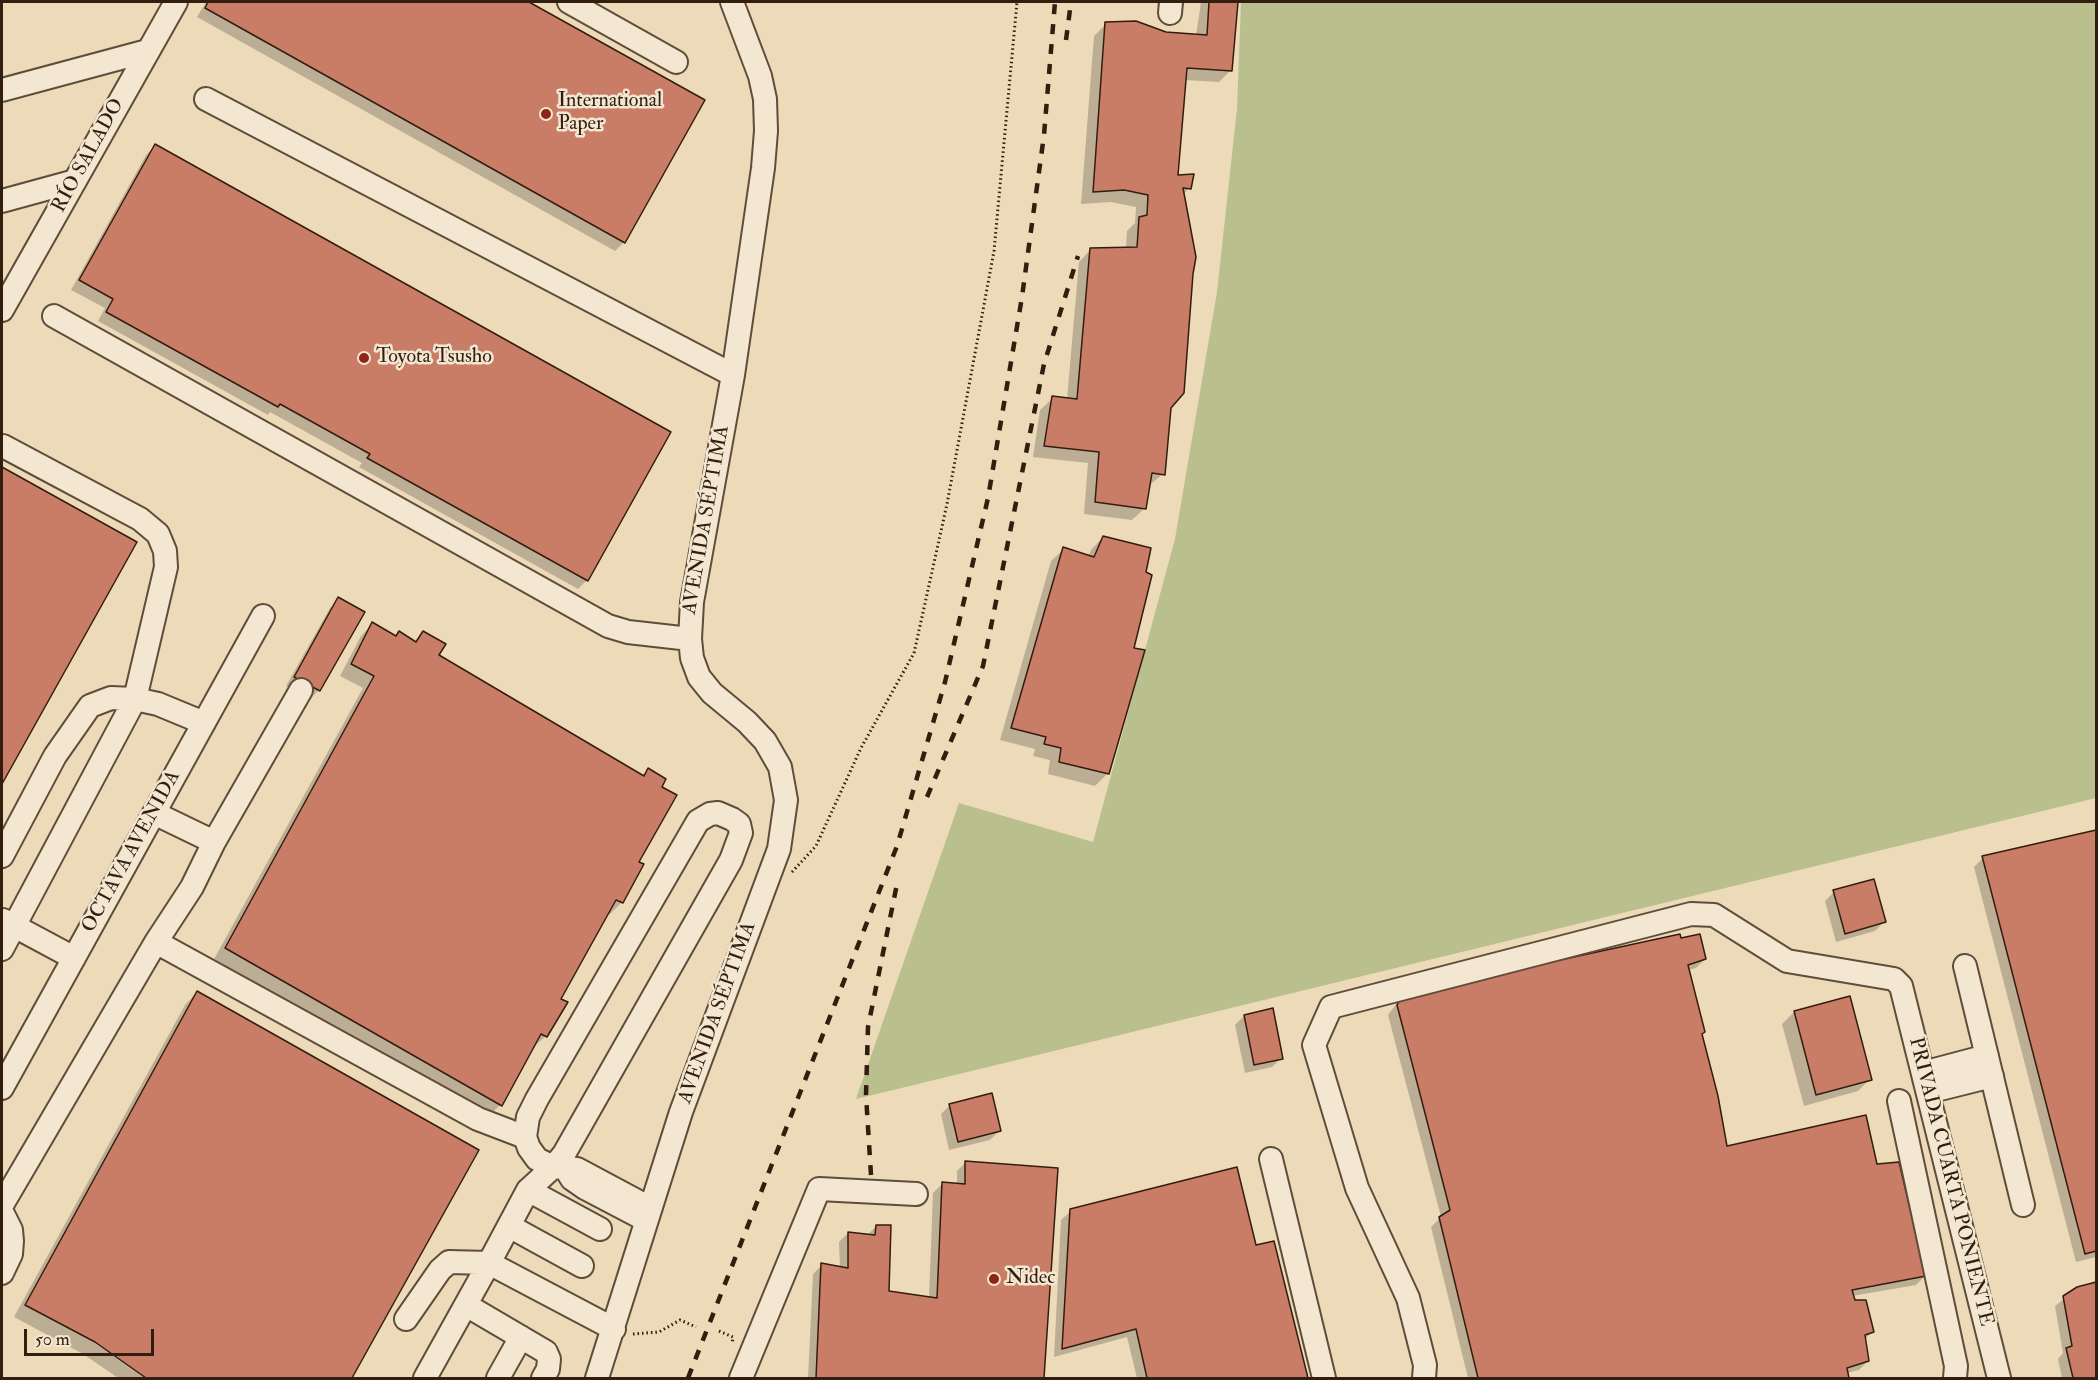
<!DOCTYPE html>
<html>
<head>
<meta charset="utf-8">
<style>
	body { margin:0 }
	#map { position:relative; width:2098px; height:1380px; overflow:hidden; background:#ecdab9; font-family:"IM FELL Double Pica",serif }
	canvas { display:block }
	.frame { position:absolute; inset:0; border:3px solid #321d0f; pointer-events:none }
	.scale { position:absolute; left:24px; top:1329px; width:130px; height:27px; box-sizing:border-box; border:3px solid #321d0f; border-top:0; padding-left:8px; font-size:18px; line-height:21px; white-space:nowrap; color:#321d0f; -webkit-text-stroke:4px #f3e7d2; paint-order:stroke }
</style>
</head>
<body>
<div id="map">
<canvas width="2098" height="1380"></canvas>
<div class="frame"></div>
<div class="scale">50 m</div>
</div>
<script>
const c = document.querySelector('canvas').getContext('2d');
c.lineJoin = 'round';
function fill(path, color) { c.fillStyle = color; c.fill(path, 'evenodd'); }
const poly = rows => new Path2D(rows.map(r => 'M' + r).join(''));
function stroke(path, color, width, dash) { c.strokeStyle = color; c.lineWidth = width; c.lineCap = dash ? 'butt' : 'round'; c.setLineDash(dash || []); c.stroke(path); }
function write(font, color, halo, rows, align = 'center') {
  c.font = font + ' "IM FELL Double Pica",serif'; c.lineWidth = 5; c.setLineDash([]); c.textBaseline = 'middle'; c.strokeStyle = halo; c.fillStyle = color; for (const [text, x, y, turn = 0] of rows) {
    c.save(); c.translate(x, y); c.rotate((+turn || 0) * Math.PI / 180); c.textAlign = isNaN(turn) ? turn : align; if (halo) c.strokeText(text, 0, 0); c.fillText(text, 0, 0); c.restore();
  }
}
const green = poly([
	[1241,2,2096,2,2096,798,856,1099,959,803,1093,842,1175,539,1217,292,1237,109]
]);
const shadow = poly([
	[206,2,526,2,703,101,624,242,615,251,197,17],
	[1201,2,1236,2,1231,70,1219,82,1185,80,1177,176,1189,188,1183,195,1163,474,1148,486,1145,508,1132,520,1084,514,1088,463,1033,457,1040,410,1053,398,1067,399,1079,262,1091,249,1126,248,1127,231,1135,223,1136,207,1111,202,1081,204,1094,36,1106,24,1196,36],
	[155,146,587,580,578,589,359,467,362,463,270,412,268,415,98,321,105,308,71,290,146,155],
	[2,469,135,542,2,781],
	[1103,537,1132,650,1143,651,1107,774,1095,786,1048,774,1050,760,1033,756,1035,749,1000,740,1051,561,1064,549,1088,557,1091,550],
	[339,599,363,612,319,690,310,699,286,686,330,608],
	[373,623,395,637,414,642,423,633,437,656,641,776,648,770,637,863,622,902,610,914,607,913,559,1000,566,1003,546,1036,532,1048,500,1105,488,1117,213,961,363,688,340,676,361,636],
	[2096,831,2096,1257,2076,1262,1974,867,1983,858],
	[1834,892,1884,922,1875,931,1836,942,1825,901],
	[1679,939,1705,959,1696,968,1688,970,1725,1148,1876,1165,1925,1276,1916,1285,1852,1296,1872,1332,1864,1340,1868,1361,1859,1370,1846,1373,1847,1378,1468,1378,1431,1227,1441,1217,1388,1015,1403,995],
	[197,992,477,1150,351,1378,118,1378,83,1354,14,1317,185,1005],
	[1794,1012,1870,1079,1858,1091,1804,1106,1782,1024],
	[1244,1016,1281,1058,1272,1067,1245,1073,1235,1025],
	[950,1105,999,1131,990,1140,949,1150,941,1114],
	[966,1162,1056,1169,1042,1378,808,1378,813,1274,822,1265,840,1268,839,1242,848,1233,867,1236,876,1226,888,1293,929,1298,933,1193,942,1184,957,1185,957,1171],
	[1071,1211,1255,1247,1273,1243,1307,1378,1137,1378,1127,1337,1054,1357,1061,1220],
	[2096,1284,2096,1378,2062,1378,2058,1359,2063,1353,2055,1306,2078,1288]
]);
const building = poly([
	[208,2,529,2,705,100,625,243,205,8,208,2],
	[1209,2,1238,2,1232,71,1187,68,1178,175,1194,174,1191,189,1183,188,1196,257,1193,274,1184,393,1171,408,1165,475,1152,473,1146,509,1095,502,1099,452,1044,446,1052,396,1077,399,1090,248,1137,247,1139,217,1147,215,1148,195,1124,190,1093,192,1105,22,1136,21,1166,32,1207,35,1209,2],
	[155,144,671,432,588,581,367,458,370,454,280,404,278,407,106,312,113,299,79,280,155,144],
	[2,467,137,542,2,784,2,467],
	[1103,536,1151,548,1146,572,1152,575,1134,648,1145,650,1109,774,1059,762,1061,748,1044,744,1046,737,1011,728,1063,547,1094,557,1103,536],
	[338,597,365,612,320,691,294,677,338,597],
	[372,622,396,636,399,631,416,642,423,631,446,644,439,655,644,776,648,768,666,779,662,787,677,795,639,862,644,864,623,903,616,900,561,999,568,1002,547,1037,541,1034,502,1106,225,948,374,676,351,664,372,622],
	[2096,830,2096,1251,2085,1254,1982,856,2096,830],
	[1874,879,1886,922,1845,934,1833,890,1874,879],
	[1680,934,1681,938,1700,934,1706,959,1688,965,1705,1032,1702,1034,1718,1096,1727,1146,1866,1115,1877,1164,1899,1162,1926,1276,1852,1290,1855,1300,1866,1300,1874,1332,1865,1335,1869,1361,1847,1368,1849,1378,1478,1378,1439,1217,1450,1210,1397,1005,1403,994,1680,934],
	[197,991,479,1150,352,1378,146,1378,95,1342,25,1305,197,991],
	[1850,996,1872,1080,1816,1095,1794,1011,1850,996],
	[1273,1008,1283,1059,1254,1065,1244,1015,1273,1008],
	[992,1093,1001,1131,958,1142,949,1104,992,1093],
	[965,1161,1058,1168,1044,1378,816,1378,821,1263,848,1268,848,1232,875,1235,876,1225,891,1225,889,1291,937,1298,942,1182,965,1184,965,1161],
	[1237,1167,1256,1245,1274,1241,1308,1378,1147,1378,1136,1329,1062,1349,1070,1209,1237,1167],
	[2096,1282,2096,1378,2073,1378,2066,1348,2072,1346,2063,1296,2077,1287,2096,1282]
]);
const path = poly([
	[792,872,816,846,861,748,914,653,947,504,994,251,1017,2],
	[719,1331,733,1337,732,1344],
	[633,1334,659,1332,680,1320,696,1327]
]);
const minor = poly([
	[569,2,676,62],
	[1170,13,1171,2],
	[2,90,147,51],
	[206,99,733,375],
	[2,201,75,181],
	[2,310,176,2],
	[54,316,608,626,628,632,690,639],
	[214,842,301,690],
	[2,856,55,756,90,706,111,698,135,699,158,704,204,723],
	[3,920,74,958],
	[156,942,478,1119,525,1137],
	[2,949,135,699,166,567,165,551,158,534,140,519,3,446],
	[1965,966,2023,1205],
	[1923,1073,1987,1056],
	[2,1088,263,616],
	[1928,1092,1992,1076],
	[1899,1101,1956,1366,1955,1378],
	[1271,1159,1324,1378],
	[565,1168,553,1167,537,1159,529,1148,525,1137,528,1117,537,1099,698,821,710,814,718,813,732,819,739,824,741,833,731,860,564,1154,553,1167,528,1190,489,1263,614,1329],
	[528,1190,600,1229],
	[2,1205,156,942,192,887,214,842,154,813],
	[2,1212,11,1230,12,1241,11,1254,2,1273],
	[646,1220,585,1188,572,1179,565,1168,577,1169,650,1208],
	[509,1226,582,1266],
	[466,1305,546,1352,549,1359,548,1369,543,1378],
	[406,1319,440,1270,449,1262,489,1263,425,1378],
	[498,1378,521,1337],
	[597,1378,681,1112,779,849,786,800,780,767,765,741,747,722,712,693,699,677,692,658,690,639,692,602,733,375,763,168,766,131,765,99,760,76,732,2],
	[741,1378,819,1189,916,1194],
	[1424,1378,1425,1365,1408,1298,1357,1188,1314,1045,1331,1007,1691,914,1714,915,1787,961,1894,979,1901,986,1999,1378]
]);
const rail = poly([
	[1066,40,1071,2],
	[927,797,983,666,1044,364,1078,256],
	[871,1175,866,1095,868,1027,898,879],
	[688,1378,897,846,945,682,988,498,1022,297,1044,135,1055,2]
]);
const markers = [
	[546,114,6,"#8f2418"],
	[364,358,6,"#8f2418"],
	[994,1279,6,"#8f2418"]
];
const poiNames = [
	["International",558,102],
	["Paper",558,125],
	["Toyota Tsusho",376,358],
	["Nidec",1006,1279]
];
const streetNames = [
	["RÍO SALADO",89,156,-61],
	["AVENIDA SÉPTIMA",707,520,-80],
	["OCTAVA AVENIDA",132,852,-61],
	["AVENIDA SÉPTIMA",718,1013,-70],
	["PRIVADA CUARTA PONIENTE",1950,1182,76]
];
fill(green, '#babf8e');
fill(shadow, '#0003');
fill(building, '#c97d67');
stroke(building, '#321d0f', 1.5);
stroke(minor, '#604c3a', 26);
stroke(path, '#321d0f', 3, [1.5, 3]);
stroke(minor, '#f3e7d2', 22);
stroke(rail, '#321d0f', 4.5, [10, 10]);
for (const [x, y, r, color] of markers) { const dot = new Path2D(); dot.arc(x, y, r, 0, 2 * Math.PI); c.fillStyle = color; c.fill(dot); stroke(dot, '#f3e7d2', 2); }
write('20px', '#321d0f', '#f3e7d2', poiNames, 'left');
write('20px', '#321d0f', '#f3e7d2', streetNames);
</script>
</body>
</html>
